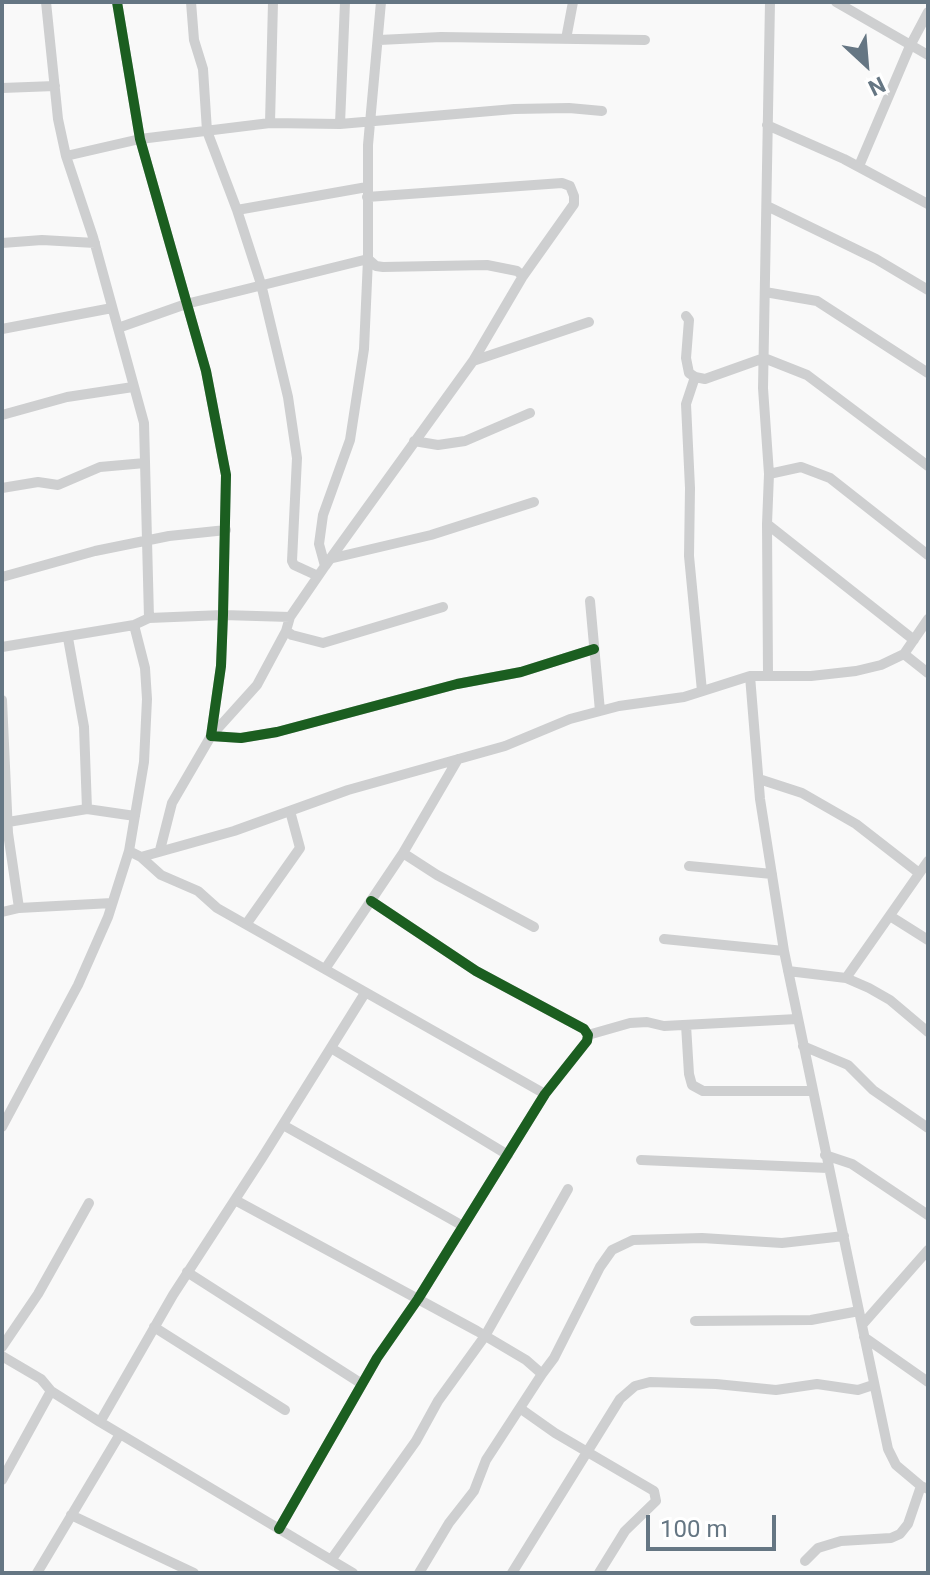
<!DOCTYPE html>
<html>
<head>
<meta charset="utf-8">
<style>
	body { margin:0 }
	#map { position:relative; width:930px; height:1575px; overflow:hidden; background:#f9f9f9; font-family:Roboto,sans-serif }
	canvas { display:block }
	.frame { position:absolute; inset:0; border:4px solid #657683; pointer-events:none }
	.north { position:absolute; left:826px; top:24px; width:80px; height:80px; -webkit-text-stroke:6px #fff; paint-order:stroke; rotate:154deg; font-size:22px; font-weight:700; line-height:32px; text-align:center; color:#657683 }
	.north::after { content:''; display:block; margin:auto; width:28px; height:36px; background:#657683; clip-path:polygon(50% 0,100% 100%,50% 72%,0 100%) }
	.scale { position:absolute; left:646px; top:1515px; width:130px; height:36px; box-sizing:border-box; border:4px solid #657683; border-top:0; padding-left:10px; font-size:24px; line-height:28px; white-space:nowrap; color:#657683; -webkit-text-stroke:6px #fff; paint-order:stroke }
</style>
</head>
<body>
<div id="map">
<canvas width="930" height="1575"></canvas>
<div class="frame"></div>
<div class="north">N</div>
<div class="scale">100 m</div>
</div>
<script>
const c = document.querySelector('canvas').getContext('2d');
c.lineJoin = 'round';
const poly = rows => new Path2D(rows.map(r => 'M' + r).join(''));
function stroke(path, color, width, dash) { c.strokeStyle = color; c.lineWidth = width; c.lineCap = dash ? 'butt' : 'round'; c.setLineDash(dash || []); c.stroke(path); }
const minor = poly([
	[46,2,58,119,66,156,93,237,144,423,149,618],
	[117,2,140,139,206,371,226,475,223,615,221,666,211,736,241,738,277,732,457,684,521,672,594,649],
	[191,2,194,40,203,69,207,131,237,210,261,284,288,397,297,458,292,561,294,565,318,576],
	[836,2,928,55],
	[566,39,573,2],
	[379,40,441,37,645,40],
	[2,88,55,86],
	[270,123,273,2],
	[340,124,345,2],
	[767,125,844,159,928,204],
	[66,156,140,139,270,123,340,124,514,109,569,108,602,111],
	[859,166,910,46,928,12],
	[767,206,876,259,928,290],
	[237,210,367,187],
	[2,243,42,240,95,243],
	[765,292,817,301,928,373],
	[686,316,689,320,686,358,689,373,695,377,705,379,764,358,807,375,928,466],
	[118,328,186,304,368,259,376,266,383,267,487,265,517,271,523,276],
	[2,329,112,308],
	[473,361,589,322],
	[695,377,686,404,690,488,689,556,702,691],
	[2,415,67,397,133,387],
	[414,441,438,445,465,441,530,413],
	[769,474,801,467,830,478,928,555],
	[2,488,38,482,58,485,100,467,145,463],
	[767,524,914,640],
	[329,559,431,535,534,502],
	[325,566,473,361,523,276,574,204,574,196,570,186,562,183,367,197],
	[2,577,95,551,169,536,226,530],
	[590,601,600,711],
	[286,631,292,635,323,643,443,607],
	[2,647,134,625,149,618,223,615,290,617],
	[904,654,928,619],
	[768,675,767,524,769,474,763,388,770,2],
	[2,700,8,833,19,908],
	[759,779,802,793,856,824,919,873],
	[87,809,135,816],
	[8,822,87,809,84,727,68,638],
	[160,850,172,803,211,736,257,685,286,631,290,617,325,566,319,544,323,515,350,440,364,349,368,259,368,145,381,2],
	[129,851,141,857,234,831,348,790,505,746,570,719,619,706,684,697,750,676,811,676,856,671,881,665,904,654,928,673],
	[403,853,437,875,534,927],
	[141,857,161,875,198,891,217,908,545,1094],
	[689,866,772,874],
	[2,912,19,908,112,903],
	[890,916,928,940],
	[247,923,300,848,290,811],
	[664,939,784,951],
	[325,969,403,853,458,759],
	[788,971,846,978,869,988,890,1000,928,1032],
	[846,978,928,861],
	[686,1025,689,1074,692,1085,703,1091,812,1091],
	[588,1035,630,1023,647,1022,664,1026,797,1019],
	[803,1046,848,1065,873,1090,928,1128],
	[331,1048,508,1155],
	[283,1125,463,1226],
	[2,1127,78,985,108,917,129,851,144,762,147,699,145,668,134,625],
	[825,1155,852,1164,928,1215],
	[641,1160,828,1168],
	[235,1200,477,1331,526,1360,542,1374,486,1460,474,1491,449,1523,419,1573],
	[187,1272,362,1384],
	[859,1311,888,1449,896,1465,921,1486,928,1489],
	[695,1321,811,1320,859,1311,784,951,760,799,750,676],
	[862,1325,928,1250],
	[154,1327,285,1410],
	[864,1337,928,1382],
	[2,1347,38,1294,89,1203],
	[2,1356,41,1379,51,1391,100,1422,353,1573],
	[542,1374,554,1358,600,1267,612,1250,633,1240,702,1238,782,1243,844,1236],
	[521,1409,555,1433,654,1491,656,1501,625,1531,599,1573],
	[100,1422,173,1295,262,1158,365,993],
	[2,1480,51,1391],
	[71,1515,194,1573],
	[279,1529,377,1358,418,1299,545,1094,587,1041,588,1035,584,1029,476,971,371,901],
	[331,1560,416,1441,438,1401,485,1336,568,1189],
	[805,1561,818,1548,841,1541,891,1538,900,1534,908,1524,921,1486],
	[37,1573,120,1434],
	[512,1573,620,1399,635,1386,650,1382,716,1384,776,1390,817,1384,858,1390,873,1385]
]);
const cycleway = poly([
	[117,2,140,139,206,371,226,475,223,615,221,666,211,736,241,738,277,732,457,684,521,672,594,649],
	[279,1529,377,1358,418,1299,545,1094,587,1041,588,1035,584,1029,476,971,371,901]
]);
stroke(minor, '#cecfd0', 10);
stroke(cycleway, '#1b5e20', 10);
</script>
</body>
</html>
